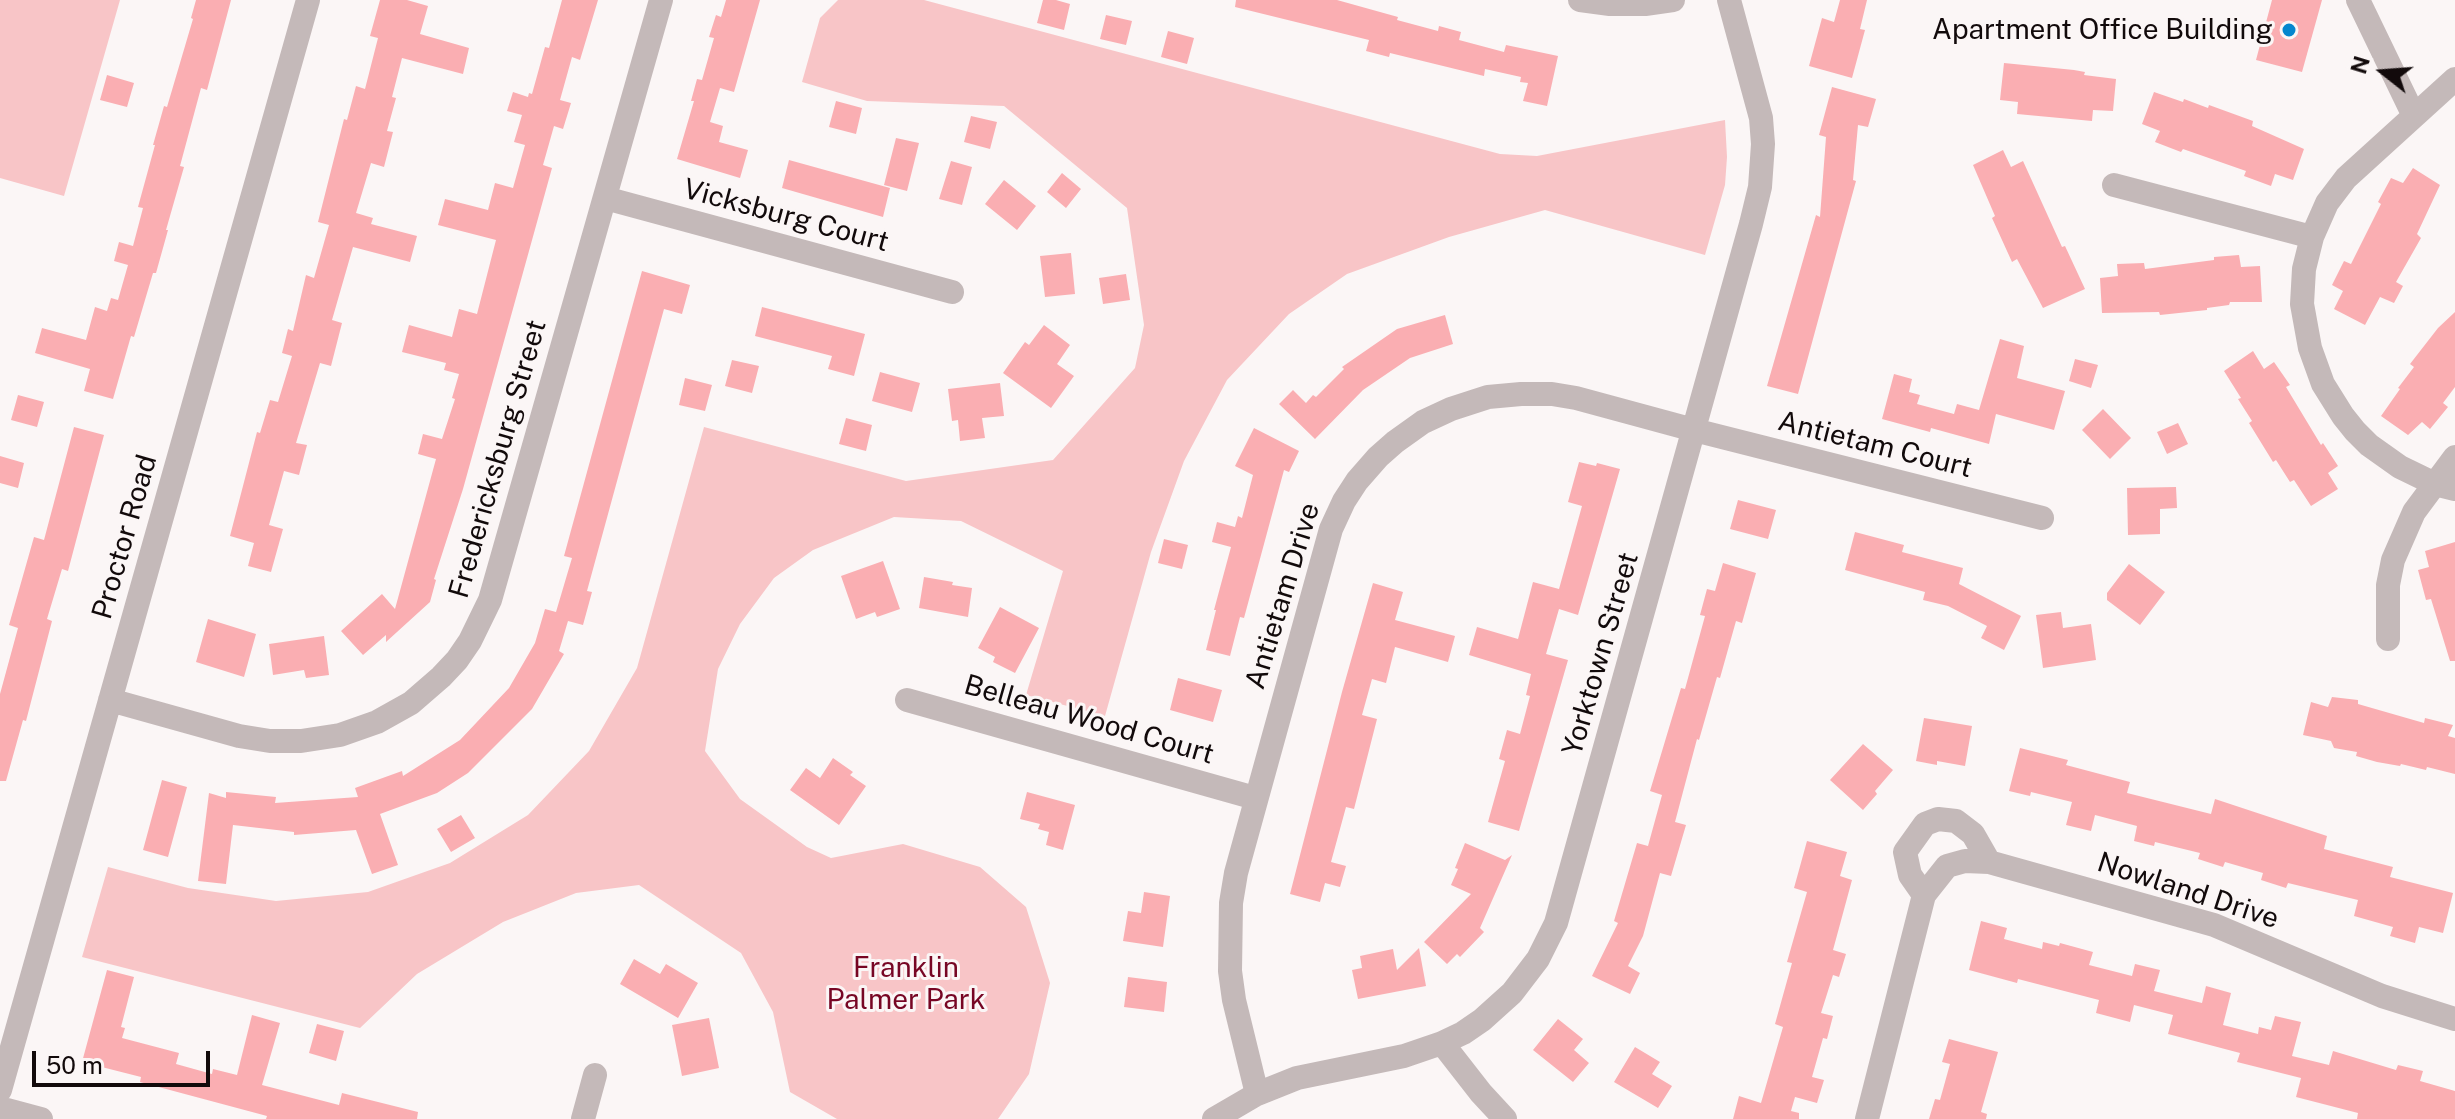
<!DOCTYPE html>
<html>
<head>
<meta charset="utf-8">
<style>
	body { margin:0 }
	#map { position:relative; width:2455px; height:1119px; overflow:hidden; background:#fbf6f6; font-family:"Public Sans",sans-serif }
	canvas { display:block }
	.north { position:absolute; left:2343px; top:32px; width:80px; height:80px; -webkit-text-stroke:6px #fbf6f6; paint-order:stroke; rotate:287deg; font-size:22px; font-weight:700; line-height:32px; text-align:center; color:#120a0b }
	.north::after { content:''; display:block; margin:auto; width:28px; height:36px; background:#120a0b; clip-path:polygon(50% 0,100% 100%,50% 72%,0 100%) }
	.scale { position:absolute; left:32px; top:1051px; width:178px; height:36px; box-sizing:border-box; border:4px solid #120a0b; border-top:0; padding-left:10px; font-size:24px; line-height:28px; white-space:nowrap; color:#120a0b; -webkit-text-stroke:6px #fbf6f6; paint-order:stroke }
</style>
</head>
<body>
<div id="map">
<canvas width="2455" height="1119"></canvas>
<div class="north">N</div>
<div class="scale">50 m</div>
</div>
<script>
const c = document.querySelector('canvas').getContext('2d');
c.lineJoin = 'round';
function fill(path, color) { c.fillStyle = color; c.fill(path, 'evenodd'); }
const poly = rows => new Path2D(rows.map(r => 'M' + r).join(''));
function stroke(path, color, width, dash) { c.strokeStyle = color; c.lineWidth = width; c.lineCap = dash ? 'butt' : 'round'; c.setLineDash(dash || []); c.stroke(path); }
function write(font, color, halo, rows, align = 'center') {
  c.font = font + ' "Public Sans",sans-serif'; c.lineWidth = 6; c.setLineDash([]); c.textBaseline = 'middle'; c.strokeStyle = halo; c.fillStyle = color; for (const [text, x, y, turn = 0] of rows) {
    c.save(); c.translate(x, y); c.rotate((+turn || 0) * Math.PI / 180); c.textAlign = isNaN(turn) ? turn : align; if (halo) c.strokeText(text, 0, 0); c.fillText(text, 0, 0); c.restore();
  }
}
const green = poly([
	[0,0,120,0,64,196,0,178],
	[838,0,924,0,1500,154,1537,156,1725,120,1727,157,1725,185,1705,255,1545,210,1449,237,1347,274,1289,314,1227,380,1184,461,1151,552,1105,716,1026,695,1063,571,961,521,894,517,813,550,774,578,740,624,718,669,705,751,740,799,807,847,831,858,903,844,980,867,1026,907,1050,983,1029,1074,998,1119,837,1119,790,1092,773,1012,741,953,639,885,576,893,503,922,417,974,360,1028,82,957,108,867,188,888,276,901,368,892,450,863,528,815,589,751,637,668,704,427,906,481,1053,460,1135,368,1144,325,1127,208,1004,106,867,101,802,82,820,18]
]);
const building = poly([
	[196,0,231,0,207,90,201,88,180,166,184,167,166,230,168,230,156,273,153,273,134,337,131,336,113,399,84,391,90,369,35,353,42,328,86,340,95,307,107,311,111,298,118,300,128,265,114,261,119,242,133,246,143,208,138,207,155,145,153,145,164,106,167,107,193,19,191,18],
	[380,0,407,0,428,6,420,34,469,48,463,74,402,58,392,97,396,98,387,131,393,132,384,167,371,163,356,213,373,218,371,224,417,236,410,262,353,247,332,320,342,323,331,366,320,363,296,443,307,445,299,475,284,471,269,525,283,529,271,572,248,566,254,543,230,536,257,432,260,433,270,400,278,402,292,356,282,353,288,329,293,331,306,275,314,278,329,225,318,222,344,119,347,120,356,86,365,89,378,38,370,36],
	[562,0,598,0,580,60,572,57,560,100,571,103,563,129,554,126,543,165,552,168,463,489,434,579,436,580,430,602,386,642,386,635,363,655,341,631,382,594,395,609,436,459,418,454,423,434,442,439,455,399,452,398,459,374,444,370,446,363,402,352,409,325,452,337,459,309,477,314,496,240,438,225,445,199,488,210,495,183,513,188,525,145,514,142,522,115,507,111,513,92,528,97,529,93,532,94,545,47,549,48],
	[726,0,760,0,734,92,720,88,710,122,723,126,719,142,748,150,740,178,677,159,694,101,691,101,697,79,702,80,714,38,709,37,716,15,721,17],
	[1043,0,1056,0,1070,4,1064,30,1037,23],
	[1236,0,1337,0,1398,17,1397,20,1438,31,1439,26,1461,32,1459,40,1504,52,1506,45,1558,56,1547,106,1523,101,1528,83,1520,82,1521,77,1485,69,1484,76,1390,53,1389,57,1366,51,1369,40,1235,7],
	[1840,0,1867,0,1860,29,1865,30,1852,78,1809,66,1822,18,1834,22],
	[2272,0,2322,0,2302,72,2256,60],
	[1106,15,1132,21,1126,45,1100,39],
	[1168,31,1194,38,1187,64,1161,57],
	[2004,63,2074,70,2085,72,2084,75,2116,79,2113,111,2093,110,2092,121,2017,114,2018,102,2000,100],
	[107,75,134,83,127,107,100,100],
	[1832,87,1876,99,1868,127,1858,125,1853,180,1856,181,1798,394,1767,386,1816,215,1820,217,1826,137,1819,135],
	[2154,92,2183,102,2184,99,2208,108,2209,105,2253,121,2252,126,2304,149,2293,180,2275,174,2271,186,2244,176,2246,171,2183,149,2181,152,2155,142,2160,131,2142,124],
	[836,101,862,108,856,134,829,127],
	[971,116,997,122,990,149,964,142],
	[896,138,919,143,907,191,884,185],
	[2003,150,2011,167,2023,161,2062,247,2065,246,2085,289,2043,308,2017,259,2012,262,1992,218,1995,216,1973,165],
	[789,160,890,188,883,217,782,188],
	[951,161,972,167,962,205,939,199],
	[2413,168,2440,185,2417,234,2421,238,2396,282,2403,286,2394,303,2380,297,2365,325,2334,309,2343,291,2332,285,2344,261,2351,264,2381,204,2378,202,2391,178,2403,183],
	[1062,173,1081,189,1066,208,1047,192],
	[1004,180,1036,206,1017,230,985,204],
	[1071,253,1075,294,1045,297,1040,256],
	[2239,255,2241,267,2260,266,2262,302,2230,302,2229,305,2207,308,2207,310,2160,315,2159,312,2102,313,2100,278,2118,276,2117,264,2144,263,2145,269,2214,260,2214,257],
	[642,271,690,285,682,314,664,309,587,591,592,592,583,625,568,621,559,651,564,654,532,709,468,773,437,793,380,814,398,865,372,874,356,830,294,835,294,832,233,825,226,884,198,881,209,793,226,798,226,792,276,797,275,803,358,797,355,788,402,771,403,776,460,740,509,688,535,643,545,609,556,612,572,558,564,556],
	[1126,274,1130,300,1103,304,1099,278],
	[762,307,865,334,854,376,828,369,832,356,755,336],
	[2455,312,2455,387,2443,403,2448,407,2430,429,2422,422,2408,435,2381,416,2400,389,2398,388,2414,367,2410,364,2438,328],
	[1445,315,1453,344,1410,358,1363,390,1315,439,1279,404,1293,390,1306,403,1313,395,1316,397,1344,369,1342,367,1397,329],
	[1044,325,1070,345,1057,364,1074,376,1051,408,1003,373,1025,342,1029,345],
	[2000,339,2024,346,2017,378,2065,391,2054,430,1996,414,1989,444,1931,428,1930,432,1882,419,1894,374,1912,379,1909,392,1920,395,1917,404,1954,414,1957,404,1979,410],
	[2253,351,2264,369,2274,362,2290,385,2286,387,2321,445,2323,443,2338,466,2328,473,2338,489,2311,506,2294,480,2290,482,2276,460,2273,462,2249,423,2252,421,2238,399,2241,398,2224,371],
	[2075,359,2098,365,2091,388,2069,381],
	[732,360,759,366,752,393,725,386],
	[880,372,920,383,912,412,872,401],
	[685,378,712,385,705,411,679,405],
	[1000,383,1004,416,982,418,985,438,960,441,958,420,952,421,948,389],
	[18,395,44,402,37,427,11,420],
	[2103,409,2131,438,2110,459,2082,430],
	[846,418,872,425,866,451,839,444],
	[2178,423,2188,444,2167,454,2157,432],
	[74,427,104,435,68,571,62,569,47,619,52,621,26,721,23,720,6,781,0,781,0,694,18,628,9,625,34,537,44,540],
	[1254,428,1299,451,1289,472,1284,470,1244,618,1240,617,1230,656,1206,650,1216,610,1214,610,1231,547,1212,542,1217,522,1235,527,1238,516,1242,518,1253,475,1235,466],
	[0,456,24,463,18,488,0,483],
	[1579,462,1596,466,1597,463,1620,469,1578,615,1559,609,1546,654,1568,660,1519,831,1488,822,1505,761,1499,759,1507,730,1520,734,1530,696,1526,695,1531,674,1469,655,1477,627,1518,639,1533,582,1559,589,1582,506,1568,502],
	[2176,487,2177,508,2160,509,2160,534,2128,535,2127,488],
	[1738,500,1776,510,1768,539,1730,529],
	[1855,532,1904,545,1902,552,1963,568,1959,584,2021,616,2004,650,1981,638,1987,626,1948,606,1923,600,1925,592,1845,570],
	[1164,539,1188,545,1182,569,1158,563],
	[2455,542,2455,661,2450,661,2431,599,2426,600,2418,570,2429,567,2425,551],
	[883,561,900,609,877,617,875,612,856,619,841,576],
	[1723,563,1756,573,1742,623,1736,621,1720,678,1717,677,1699,740,1697,739,1675,822,1686,825,1671,876,1660,873,1643,936,1628,966,1640,973,1630,994,1592,976,1618,923,1614,921,1637,843,1648,846,1662,795,1650,791,1681,688,1685,689,1705,616,1700,615,1707,589,1715,591],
	[2129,564,2165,592,2140,625,2107,600,2107,593],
	[924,577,953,582,952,585,972,588,968,617,919,608],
	[1373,583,1403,592,1395,620,1455,636,1448,662,1395,647,1386,683,1372,679,1362,715,1377,719,1354,809,1346,807,1331,862,1346,866,1340,887,1325,883,1320,902,1290,894,1342,692],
	[1000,607,1039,628,1015,673,993,662,995,657,978,648],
	[2061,612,2063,628,2091,624,2096,660,2043,668,2036,615],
	[208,619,256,634,244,677,196,662],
	[324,636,329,675,306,678,304,670,273,675,269,644],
	[1178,678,1222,690,1213,722,1170,710],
	[2332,697,2358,700,2358,704,2424,723,2425,718,2453,725,2448,736,2455,738,2455,774,2427,767,2426,770,2401,764,2400,766,2377,762,2356,756,2357,752,2334,748,2331,741,2303,735,2311,702,2328,707],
	[1924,718,1972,726,1965,766,1937,761,1937,765,1916,761],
	[1863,744,1893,770,1875,791,1877,794,1863,810,1830,780],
	[2020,748,2068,760,2066,765,2130,782,2127,793,2211,814,2215,799,2327,836,2324,849,2393,867,2390,877,2453,893,2443,933,2419,927,2415,943,2390,936,2393,927,2354,916,2358,900,2288,883,2286,888,2261,880,2263,873,2225,862,2223,867,2198,859,2200,853,2155,842,2154,846,2134,841,2137,826,2095,815,2091,831,2066,825,2072,802,2031,792,2030,796,2009,791],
	[833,758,853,772,850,775,866,786,839,825,790,790,806,768,820,778],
	[162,780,187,787,168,857,143,850],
	[1027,792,1075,805,1063,850,1046,845,1049,832,1038,829,1040,824,1020,819],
	[461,815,475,838,451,852,437,829],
	[1807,841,1847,852,1840,876,1852,880,1833,950,1846,954,1839,977,1833,975,1821,1013,1833,1016,1827,1039,1823,1038,1812,1077,1824,1080,1817,1103,1795,1097,1791,1111,1799,1113,1799,1119,1733,1119,1739,1096,1761,1103,1783,1027,1775,1024,1792,963,1787,962,1807,892,1794,888],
	[1465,843,1505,860,1512,855,1480,928,1484,932,1460,957,1457,954,1447,964,1424,942,1471,894,1451,885,1458,869,1455,868],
	[1144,892,1170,896,1163,947,1123,941,1128,911,1141,913],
	[1981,921,2007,928,2004,939,2042,949,2043,942,2059,946,2060,943,2093,952,2089,965,2132,976,2135,964,2160,970,2154,991,2202,1003,2206,986,2231,993,2223,1025,2258,1034,2259,1027,2271,1030,2275,1016,2301,1022,2292,1056,2329,1065,2333,1051,2396,1070,2398,1065,2423,1071,2420,1081,2455,1091,2455,1119,2357,1119,2358,1113,2296,1097,2301,1078,2237,1062,2240,1053,2168,1034,2173,1015,2134,1005,2130,1022,2096,1013,2099,1000,2018,979,2017,983,1969,970],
	[1419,948,1426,986,1358,999,1352,970,1362,968,1360,956,1393,949,1397,970],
	[634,959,660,974,666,964,698,983,678,1018,620,984],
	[107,970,134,977,121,1027,125,1028,122,1038,179,1053,176,1064,212,1074,213,1069,237,1075,252,1015,280,1023,262,1085,339,1105,342,1093,418,1112,417,1119,266,1119,267,1116,140,1082,141,1077,82,1062],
	[1128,977,1167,982,1164,1012,1124,1007],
	[709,1018,719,1068,682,1076,672,1025],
	[1558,1019,1583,1039,1574,1050,1589,1063,1573,1082,1533,1050],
	[317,1024,344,1031,336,1061,309,1053],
	[1949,1039,1998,1052,1981,1112,1987,1114,1986,1119,1929,1119,1935,1099,1940,1100,1950,1064,1942,1062],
	[1635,1047,1660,1062,1652,1074,1672,1086,1658,1108,1614,1082]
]);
const minor = poly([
	[1580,0,1610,4,1645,4,1673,0],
	[2358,0,2414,116],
	[2455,79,2346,178,2327,203,2312,237,2304,269,2302,304,2310,348,2323,384,2343,416,2355,431,2369,445,2400,467,2435,484,2455,489],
	[2114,185,2312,237],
	[605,198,952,292],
	[2388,639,2388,585,2393,560,2414,512,2455,457],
	[110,700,239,736,270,741,301,741,340,735,377,722,411,703,441,677,457,660,470,641,490,600,661,0],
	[907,700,1255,798],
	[1924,895,1910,875,1905,852,1925,824,1938,819,1956,821,1973,834,1989,862],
	[1442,1043,1481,1093,1505,1119],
	[0,1090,308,0],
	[1257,1094,1234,1000,1230,971,1231,903,1236,873,1331,529,1344,501,1357,481,1378,457,1395,442,1423,422,1451,409,1488,397,1521,394,1552,394,1576,398,1694,430,2042,518],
	[0,1108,41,1119],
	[583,1119,595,1075],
	[1214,1119,1257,1094,1297,1078,1404,1056,1442,1043,1463,1033,1482,1020,1512,993,1538,959,1556,923,1751,224,1760,187,1763,144,1761,118,1729,0],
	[1867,1119,1924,895,1947,866,1965,861,1989,862,2214,925,2382,996,2455,1019]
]);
const markers = [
	[2289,30,8,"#0586ce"]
];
const poiNames = [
	["Apartment Office Building",2273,30]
];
const streetNames = [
	["Vicksburg Court",786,216,15],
	["Antietam Court",1875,445,14],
	["Fredericksburg Street",498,459,-74],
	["Proctor Road",125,537,-74],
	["Antietam Drive",1283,596,-73],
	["Yorktown Street",1601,654,-74],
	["Belleau Wood Court",1089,720,16],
	["Nowland Drive",2188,891,18]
];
const parkNames = [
	["Franklin",906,968],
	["Palmer Park",906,1000]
];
fill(green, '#f8c5c7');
fill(building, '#faaeb2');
stroke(minor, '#c4b9b9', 24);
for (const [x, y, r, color] of markers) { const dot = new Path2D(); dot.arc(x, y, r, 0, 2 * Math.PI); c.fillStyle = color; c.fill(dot); stroke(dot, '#fbf6f6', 3); }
write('28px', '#120a0b', '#fbf6f6', poiNames, 'right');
write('28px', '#120a0b', '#fbf6f6', streetNames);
write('28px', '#770624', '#fbf6f6', parkNames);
</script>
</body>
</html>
